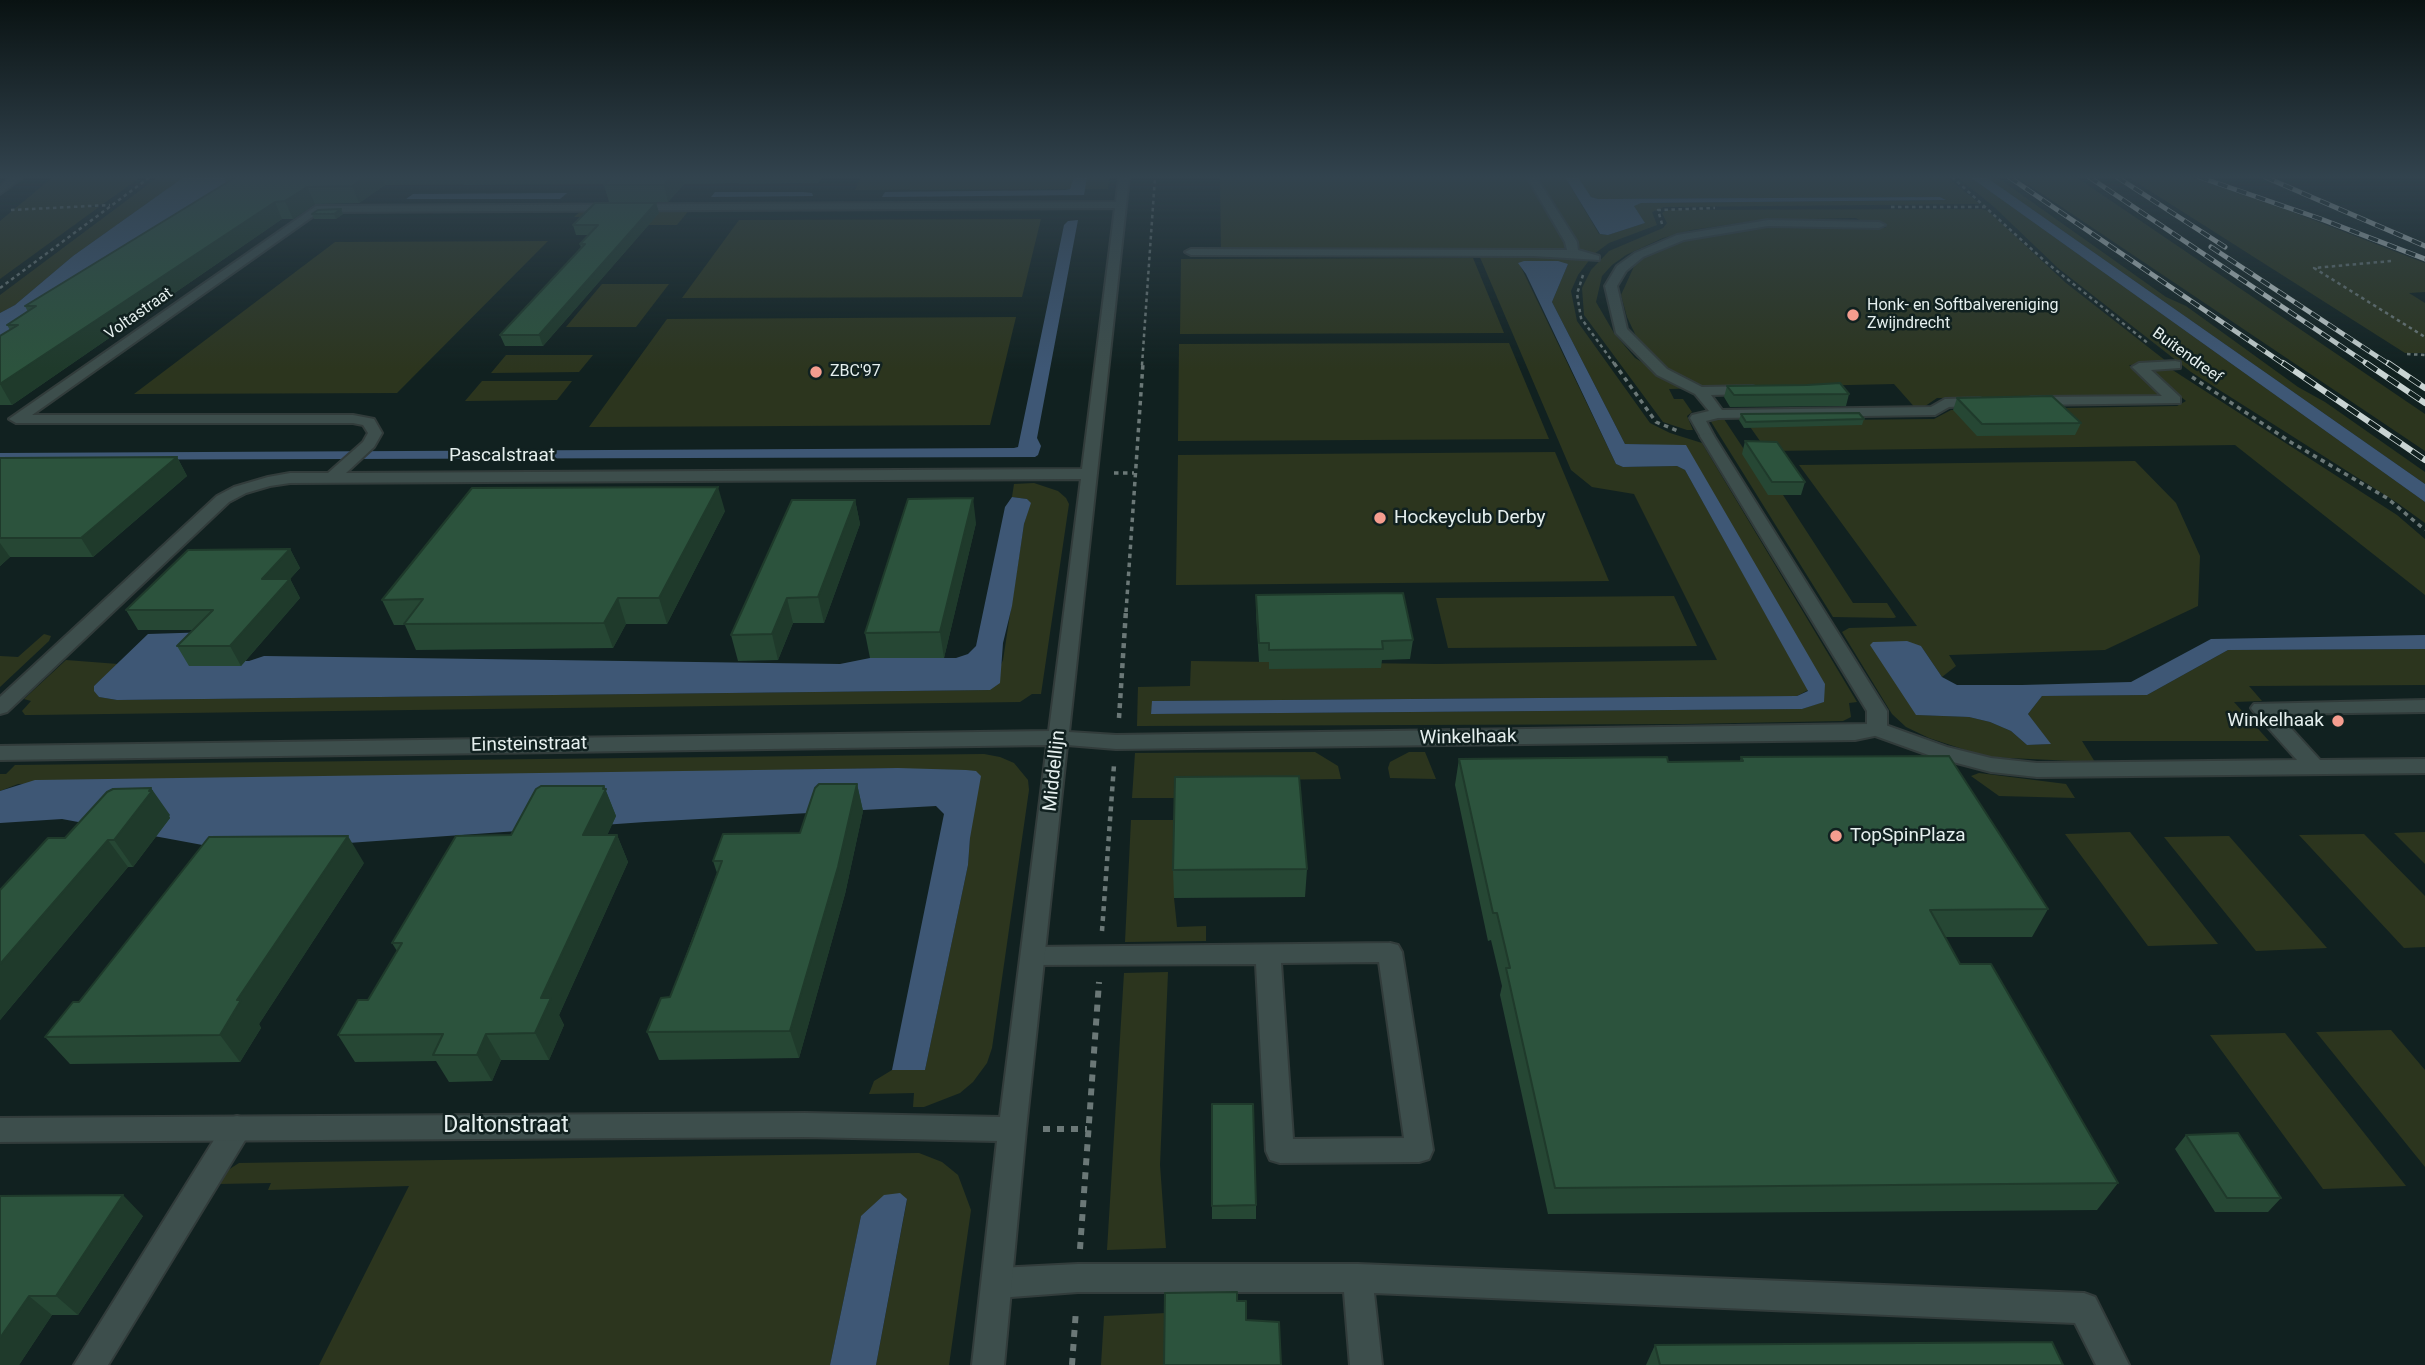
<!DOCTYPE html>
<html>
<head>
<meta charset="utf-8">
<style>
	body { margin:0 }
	canvas { display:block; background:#112120 }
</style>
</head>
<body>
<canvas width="2425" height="1365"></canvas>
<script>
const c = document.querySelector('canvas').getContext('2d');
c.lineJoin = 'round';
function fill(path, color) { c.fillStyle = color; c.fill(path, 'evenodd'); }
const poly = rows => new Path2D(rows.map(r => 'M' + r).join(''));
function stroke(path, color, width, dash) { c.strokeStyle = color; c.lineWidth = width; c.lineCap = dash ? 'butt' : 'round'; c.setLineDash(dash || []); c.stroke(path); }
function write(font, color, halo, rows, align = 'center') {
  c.font = font + ' Roboto,sans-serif'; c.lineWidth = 5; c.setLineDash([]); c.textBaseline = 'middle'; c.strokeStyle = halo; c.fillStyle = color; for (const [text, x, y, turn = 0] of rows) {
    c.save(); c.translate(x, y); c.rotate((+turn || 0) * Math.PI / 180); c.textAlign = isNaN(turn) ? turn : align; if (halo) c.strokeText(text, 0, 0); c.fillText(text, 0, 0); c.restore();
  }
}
const green = poly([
	[53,177,141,177,103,204,88,207,99,207,0,279,0,221],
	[158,177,184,177,73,256,15,305,0,313,0,295],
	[861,177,1110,177,1108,189,855,190],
	[1220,177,1565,177,1599,234,1608,235,1645,223,1633,205,1641,203,1946,200,1940,197,1598,199,1591,197,1578,177,1947,177,1975,200,1980,204,1664,207,1652,212,1657,225,1609,243,1594,254,1578,275,1571,291,1577,321,1650,423,1670,433,1702,443,1857,702,1849,703,1851,717,1843,721,1685,724,1137,726,1138,687,1190,686,1191,661,1436,664,1717,660,1634,494,1592,487,1571,470,1479,255,1221,254],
	[1519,263,1568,264,1552,302,1625,444,1686,446,1823,702,1802,709,1151,714,1153,701,1797,696,1808,690,1685,470,1677,466,1623,467,1616,464],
	[1957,177,1970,177,2425,502,2425,523,2396,502,2191,372,2058,268,1993,206],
	[1986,177,1998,178,2166,297,2186,306,2298,387,2325,402,2425,472,2425,484],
	[2017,177,2076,177,2425,414,2425,451],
	[2128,177,2191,177,2290,211,2425,263,2425,292,2409,293,2425,303,2425,353,2405,353],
	[690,209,677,225,638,225,646,216,574,217,582,210],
	[1981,209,1988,211,2066,283,2166,361,2164,364,2129,365,2165,396,1937,398,1918,411,1894,384,1669,389,1674,399,1683,399,1692,412,1687,416,1693,430,1687,430,1663,422,1584,315,1582,288,1591,270,1609,251,1663,228,1667,223,1662,213,1667,210],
	[1856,218,1861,221,1878,221,1886,228,1804,225,1739,230,1686,241,1657,250,1636,262,1621,295,1627,317,1636,336,1668,369,1652,368,1635,358,1614,333,1596,302,1602,276,1612,265,1626,255,1663,238,1692,230,1761,220],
	[1041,219,1022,297,682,298,739,220],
	[548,241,397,393,134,394,335,242],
	[1473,258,1504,333,1180,334,1181,259],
	[602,284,669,284,636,327,566,327],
	[1016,317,990,425,589,427,667,319],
	[1509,343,1549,439,1178,441,1179,344],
	[506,355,593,355,579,372,491,373],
	[2171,369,2397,515,2425,539,2425,595,2235,445,1767,451,1746,421,1934,419,1951,410,2177,406,2186,401,2149,370],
	[482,381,572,381,557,400,465,401],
	[1716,416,1722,416,1747,454,1783,495,1853,603,1887,603,1896,617,1894,618,1833,617,1710,420],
	[1555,452,1609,581,1176,585,1178,455],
	[2135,461,2176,503,2200,556,2198,606,2105,650,1949,655,1956,666,1942,677,1921,646,1916,715,1969,717,1990,722,2011,731,2027,745,2050,744,2028,714,2042,696,2147,695,2228,650,2425,649,2425,685,2249,686,2262,701,2234,702,2269,741,2082,741,2095,762,1987,757,1929,738,1906,727,1892,714,1842,632,1849,628,1917,626,1799,465],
	[1034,483,1058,491,1066,498,1069,504,1041,694,1032,694,1020,702,31,715,25,715,22,711,31,701,24,699,66,660,118,664,94,686,99,697,117,700,990,690,1003,660,1024,524,1030,503,1027,499,1012,497,1014,484],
	[1674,596,1697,646,1448,648,1436,598],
	[44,634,51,636,49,641,0,687,0,656,18,657],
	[1315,752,1338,766,1341,779,1175,781,1174,798,1132,798,1135,753],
	[1409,752,1425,752,1436,779,1390,778,1388,768,1390,762],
	[984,754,1000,757,1014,763,1028,780,1029,790,992,1048,987,1063,973,1082,960,1093,924,1107,913,1107,914,1093,869,1094,874,1081,892,1070,925,1070,968,865,970,838,898,768,18,784,0,791,0,774,6,774,15,765],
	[1979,773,2066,784,2075,798,1999,796,1971,776],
	[1131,820,1175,820,1174,898,1177,927,1206,926,1206,941,1125,942],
	[2130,832,2218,944,2148,946,2065,834],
	[2425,832,2425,864,2394,833],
	[2364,834,2425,896,2425,947,2404,948,2299,835],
	[2229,836,2327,948,2256,951,2164,837],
	[1168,972,1160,1165,1166,1248,1107,1250,1124,973],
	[2391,1030,2425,1070,2425,1167,2316,1032],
	[2285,1033,2406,1186,2323,1189,2210,1035],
	[919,1153,942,1162,958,1175,971,1210,949,1365,876,1365,907,1200,861,1216,830,1365,319,1365,409,1186,268,1190,271,1183,218,1184,228,1170,239,1163],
	[1166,1313,1165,1365,1101,1365,1104,1316]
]);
const water = poly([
	[184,177,239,177,320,199,0,348,0,313,15,305,73,256],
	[1074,177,1087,177,1084,195,882,197,885,192,1066,190,1070,189],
	[1565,177,1578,177,1591,197,1598,199,1940,197,1946,200,1641,203,1634,206,1645,223,1608,235,1600,234],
	[1970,177,1986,177,2425,484,2425,502],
	[715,192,803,192,812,193,813,196,711,197],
	[567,193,560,199,406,199,413,194],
	[1078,220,1037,438,1041,446,1038,455,1035,457,0,460,0,453,1014,448,1018,447,1064,225,1068,221],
	[1524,261,1558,261,1568,264,1552,302,1625,444,1686,445,1825,684,1824,702,1802,709,1151,714,1152,701,1797,696,1808,691,1685,470,1677,466,1623,467,1616,464,1526,274,1518,263],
	[1012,497,1027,499,1031,503,1024,524,1012,606,1003,643,1000,683,990,690,117,700,99,697,94,691,94,686,148,634,212,632,188,661,249,661,264,656,840,664,870,658,956,658,968,654,976,646,1005,507],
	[2425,635,2425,649,2228,650,2147,695,2042,696,2028,714,2051,744,2027,745,2011,731,1990,722,1969,717,1916,715,1870,645,1873,642,1907,641,1921,646,1942,677,1957,685,2022,685,2131,682,2211,639],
	[898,768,966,770,976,771,981,776,970,838,968,865,925,1070,892,1070,944,814,936,806,645,822,235,851,62,819,0,823,0,791,35,780],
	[900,1193,907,1199,876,1365,830,1365,861,1216,884,1195]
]);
const pathFar3 = poly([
	[1952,177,2047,263,2149,344],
	[1891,207,1988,207],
	[11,210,110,205],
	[1662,224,1658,210,1715,208],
	[2391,261,2314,268,2425,337],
	[1583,275,1577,294,1581,318,1615,365],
	[0,288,150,177],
	[2407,354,2425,355],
	[1142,365,1155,177]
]);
const pathFar2 = poly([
	[1614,363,1656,422,1678,431],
	[2192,377,2292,443,2387,498,2425,530],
	[1114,473,1134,473],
	[1126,612,1143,363]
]);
const pathFar1 = poly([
	[1119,718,1126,610],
	[1102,931,1114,765]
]);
const path = poly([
	[1043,1129,1087,1129],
	[1080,1249,1099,982],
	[1072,1365,1076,1310]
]);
const service = poly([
	[2425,700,2425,712,2278,714,2320,760,2425,759,2425,773,2037,777,1991,772,1934,757,1870,734,1867,729,1870,724,1877,722,1947,747,1991,758,2037,763,2297,760,2254,712,2251,708,2254,704,2425,700],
	[1390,943,1398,945,1402,952,1433,1150,1429,1159,1419,1162,1280,1163,1270,1160,1266,1151,1256,964,1034,965,1025,963,1022,956,1025,949,1034,947,1390,943],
	[1379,962,1404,1138,1293,1139,1281,963,1379,962],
	[237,1116,247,1119,251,1128,247,1137,108,1365,74,1365,227,1119,237,1116],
	[1078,1264,1358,1264,2084,1293,2095,1297,2129,1365,2096,1365,2075,1323,1374,1293,1382,1365,1350,1365,1344,1292,1078,1292,998,1298,987,1293,983,1283,987,1273,998,1268,1078,1264]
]);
const pedestrian = poly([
	[1527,177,1541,177,1538,180,1577,242,1578,250,1599,256,1599,260,1533,256,1191,255,1185,252,1191,249,1567,250,1565,242,1527,177],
	[1768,220,1879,222,1885,225,1879,228,1768,226,1684,240,1643,257,1626,271,1617,286,1627,329,1667,369,1702,387,1753,386,1760,390,1753,394,1711,395,1722,410,1931,407,1945,399,1980,398,1987,402,1985,405,1949,407,1935,415,1718,418,1706,421,1714,436,1712,439,1702,439,1690,418,1692,415,1709,411,1695,394,1657,375,1616,333,1605,286,1617,266,1635,253,1677,235,1768,220],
	[2175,361,2180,362,2180,368,2151,370,2180,397,2180,403,2031,405,2024,401,2031,397,2162,396,2132,367,2139,363,2175,361]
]);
const minor = poly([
	[1119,177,1129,177,1069,732,1116,735,1867,724,1867,711,1700,436,1707,432,1714,436,1887,711,1887,729,1884,734,1855,740,1116,749,1067,745,1026,1129,1004,1365,972,1365,997,1141,805,1137,0,1142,0,1118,805,1113,1000,1117,1047,745,0,760,0,746,1049,731,1081,479,290,483,270,486,246,493,229,502,7,712,0,714,0,697,217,496,234,487,268,477,290,473,328,473,363,442,368,433,363,425,353,423,16,423,9,419,316,206,1116,202,1119,177],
	[1115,208,1082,469,346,473,374,447,382,433,374,419,353,415,32,415,319,212,1115,208]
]);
const secondary = poly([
	[11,177,23,177,0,194,0,186,11,177]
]);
const railFar1 = poly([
	[2009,177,2285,365],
	[2089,177,2369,365],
	[2117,177,2225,247],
	[2199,177,2321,219,2425,259],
	[2265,177,2425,246],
	[2211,247,2390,365]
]);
const rail = poly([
	[2283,363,2425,460],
	[2366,363,2425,403],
	[2388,363,2425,388]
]);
const wall = poly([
	[224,177,822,177,818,183,684,184,668,202,609,202,604,185,605,184,385,185,359,203,315,204,293,219,282,219,12,405,0,405,0,336,10,330,7,325,28,312,25,306,226,183],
	[656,203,659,213,543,346,505,346,500,335,581,248,580,244,588,235,576,235,573,225],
	[341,209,343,214,336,219,314,219,312,214],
	[1807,385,1849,394,1846,406,1730,407,1724,397,1727,386],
	[1957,398,2081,423,2075,435,1977,436,1953,410],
	[1741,414,1864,419,1862,425,1744,428,1739,420],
	[1745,441,1805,482,1801,495,1768,495,1742,454],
	[177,457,187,476,93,557,10,557,0,566,0,458],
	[855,500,860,524,824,623,793,623,778,660,738,661,731,635],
	[725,511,667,624,626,624,613,648,416,650,405,625,394,625,382,600],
	[976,523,944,658,870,658,865,633],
	[290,549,300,568,290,579,300,598,241,666,189,666,177,646,193,630,138,630,126,610],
	[1256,595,1413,640,1410,659,1382,660,1381,668,1269,669,1269,662,1259,662,1256,613],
	[1741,757,2048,909,2032,937,1945,937,1960,964,2118,1183,2097,1210,1548,1214,1500,995,1502,986,1491,940,1488,941,1455,785,1459,759,1668,762,1740,761],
	[857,784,863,811,845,894,799,1058,659,1060,647,1032,670,997,717,873,713,861,800,833],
	[604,786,616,816,607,835,617,835,628,862,559,1015,564,1025,549,1060,501,1060,492,1081,449,1082,436,1061,355,1062,338,1035,368,1000,397,951,392,943,511,835],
	[170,815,169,816,170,818,133,867,128,867,0,1020,0,890,65,838],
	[364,863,259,1024,261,1028,240,1062,70,1064,45,1037],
	[1307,869,1305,897,1174,898,1173,870],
	[1212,1104,1256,1205,1256,1219,1212,1219],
	[2186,1135,2281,1198,2268,1212,2215,1212,2175,1149],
	[0,1196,143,1216,78,1315,52,1315,19,1365,0,1365],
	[1655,1345,2063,1365,1646,1365]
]);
const shadedWall = poly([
	[365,177,382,177,385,185,359,203,352,186],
	[670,177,682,177,684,184,668,202,664,185],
	[307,187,315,204,293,219,285,201],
	[275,202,282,219,12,405,0,384],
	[656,203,659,213,543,346,539,335],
	[341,209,343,214,336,219,334,214],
	[177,457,187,476,93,557,81,538],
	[718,487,725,511,667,624,659,598],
	[973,498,976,523,944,658,940,632],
	[855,500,860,524,824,623,818,597],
	[0,543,10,557,0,566],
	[290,549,300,568,290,579,300,598,241,666,230,646,262,579],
	[618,598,626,624,613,648,604,623],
	[787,598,793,623,778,660,772,634],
	[857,784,863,811,845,894,799,1058,790,1031],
	[604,786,616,816,595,862,583,835],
	[151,788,170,815,169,816,170,818,133,867,114,840],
	[617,835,628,862,559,1015,564,1025,549,1060,535,1033,541,998],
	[348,836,364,863,259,1024,261,1028,240,1062,220,1035,237,1000],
	[108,840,128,867,0,1020,0,964],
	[486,1034,501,1060,492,1081,477,1055],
	[123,1195,143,1216,78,1315,56,1296],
	[29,1296,52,1315,19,1365,0,1365,0,1338]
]);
const building = poly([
	[236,177,365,177,352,186,307,187,285,201,275,202,0,384,0,336,18,325,7,325,36,306,25,306,236,177],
	[611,177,670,177,664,185,604,185,611,177],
	[595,203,656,203,539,335,500,335,585,244,580,244,598,225,573,225,595,203],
	[341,209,334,214,312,214,318,210,341,209],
	[1840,383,1849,394,1734,395,1727,386,1807,385,1840,383],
	[2052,396,2081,423,1982,424,1957,398,2052,396],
	[1859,413,1864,419,1746,422,1741,414,1859,413],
	[1745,441,1777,442,1805,482,1772,482,1745,441],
	[177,457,81,538,0,538,0,458,177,457],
	[718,487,659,598,618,598,604,623,404,624,423,599,382,600,472,488,718,487],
	[973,498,940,632,865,633,908,499,973,498],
	[792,500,855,500,818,597,787,598,772,634,731,635,792,500],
	[290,549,262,579,290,579,230,646,177,646,213,610,126,610,188,550,290,549],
	[1403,593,1413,640,1382,641,1383,649,1269,650,1269,643,1259,643,1256,595,1403,593],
	[1949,756,2048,909,1930,910,1960,964,1991,964,2118,1183,1555,1188,1506,968,1510,968,1497,913,1493,913,1459,759,1667,757,1668,762,1743,761,1741,757,1949,756],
	[1299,776,1307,869,1173,870,1175,777,1299,776],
	[819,784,857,784,838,867,790,1031,647,1032,661,998,670,997,693,939,722,861,713,861,723,834,800,833,815,788,819,784],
	[541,786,604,786,603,789,606,789,583,835,617,835,541,998,551,998,535,1033,486,1034,477,1055,433,1055,443,1034,338,1035,358,1000,368,1000,402,943,392,943,456,836,511,835,536,789,541,786],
	[151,788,149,791,152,791,114,840,108,840,0,964,0,890,48,838,65,838,107,792,113,789,151,788],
	[348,836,237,1000,241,1000,220,1035,45,1037,73,1002,79,1002,209,837,348,836],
	[1212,1104,1253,1104,1256,1205,1212,1206,1212,1104],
	[2238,1133,2281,1198,2227,1198,2186,1135,2238,1133],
	[123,1195,56,1296,29,1296,0,1338,0,1196,123,1195],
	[1237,1292,1237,1301,1246,1301,1246,1320,1279,1322,1281,1365,1164,1365,1165,1293,1237,1292],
	[2052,1342,2063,1365,1660,1365,1655,1345,2052,1342]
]);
const markers = [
	[1853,315,7,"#f59d8f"],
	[816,372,7,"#f59d8f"],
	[1380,518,7,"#f59d8f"],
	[2338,721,7,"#f59d8f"],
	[1836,836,7,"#f59d8f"]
];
const farPoinames = [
	["Honk- en Softbalvereniging",1867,306],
	["Zwijndrecht",1867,324],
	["ZBC'97",830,372]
];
const farStreetnames = [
	["Voltastraat",139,314,-35],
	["Buitendreef",2187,356,36]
];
const streetNames = [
	["Pascalstraat",502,456],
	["Winkelhaak",1468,738,-1],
	["Einsteinstraat",529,745,-1],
	["Middellijn",1055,771,-84]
];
const poiNames = [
	["Hockeyclub Derby",1394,518],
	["Winkelhaak",2324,721,"right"],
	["TopSpinPlaza",1850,836]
];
const nearStreetnames = [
	["Daltonstraat",506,1126]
];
fill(green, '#2c351e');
fill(water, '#3e5775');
stroke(service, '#323c3b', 4);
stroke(pedestrian, '#323c3b', 4);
stroke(minor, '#323c3b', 4);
stroke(secondary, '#323c3b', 4);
stroke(pathFar3, '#6b7877', 2.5, [3.5, 3.5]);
stroke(pathFar2, '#6b7877', 3.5, [4.5, 4.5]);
stroke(pathFar1, '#6b7877', 4.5, [5, 5]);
stroke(path, '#6b7877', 6, [7, 7]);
fill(service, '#3d4e4c');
fill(pedestrian, '#3d4e4c');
fill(minor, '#3d4e4c');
fill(secondary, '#3d4e4c');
stroke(railFar1, '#c9d4d3', 5);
stroke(rail, '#c9d4d3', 6);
stroke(railFar1, '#112120', 3.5, [10]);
stroke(rail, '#112120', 4.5, [13]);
fill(wall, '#264734');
fill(shadedWall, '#1f3a2b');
fill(building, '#2c533d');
stroke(building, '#1f3a2b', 2);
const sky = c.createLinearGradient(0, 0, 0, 369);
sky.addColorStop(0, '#091212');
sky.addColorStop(0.48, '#32434e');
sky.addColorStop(1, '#32434e00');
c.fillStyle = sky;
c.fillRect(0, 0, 2425, 369);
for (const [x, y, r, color] of markers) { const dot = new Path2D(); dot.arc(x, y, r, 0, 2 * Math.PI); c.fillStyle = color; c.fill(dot); stroke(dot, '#112120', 2.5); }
write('16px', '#e5efee', '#112120', farPoinames, 'left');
write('16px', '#e5efee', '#112120', farStreetnames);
write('19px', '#e5efee', '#112120', streetNames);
write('19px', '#e5efee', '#112120', poiNames, 'left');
write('23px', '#e5efee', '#112120', nearStreetnames);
</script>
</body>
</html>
